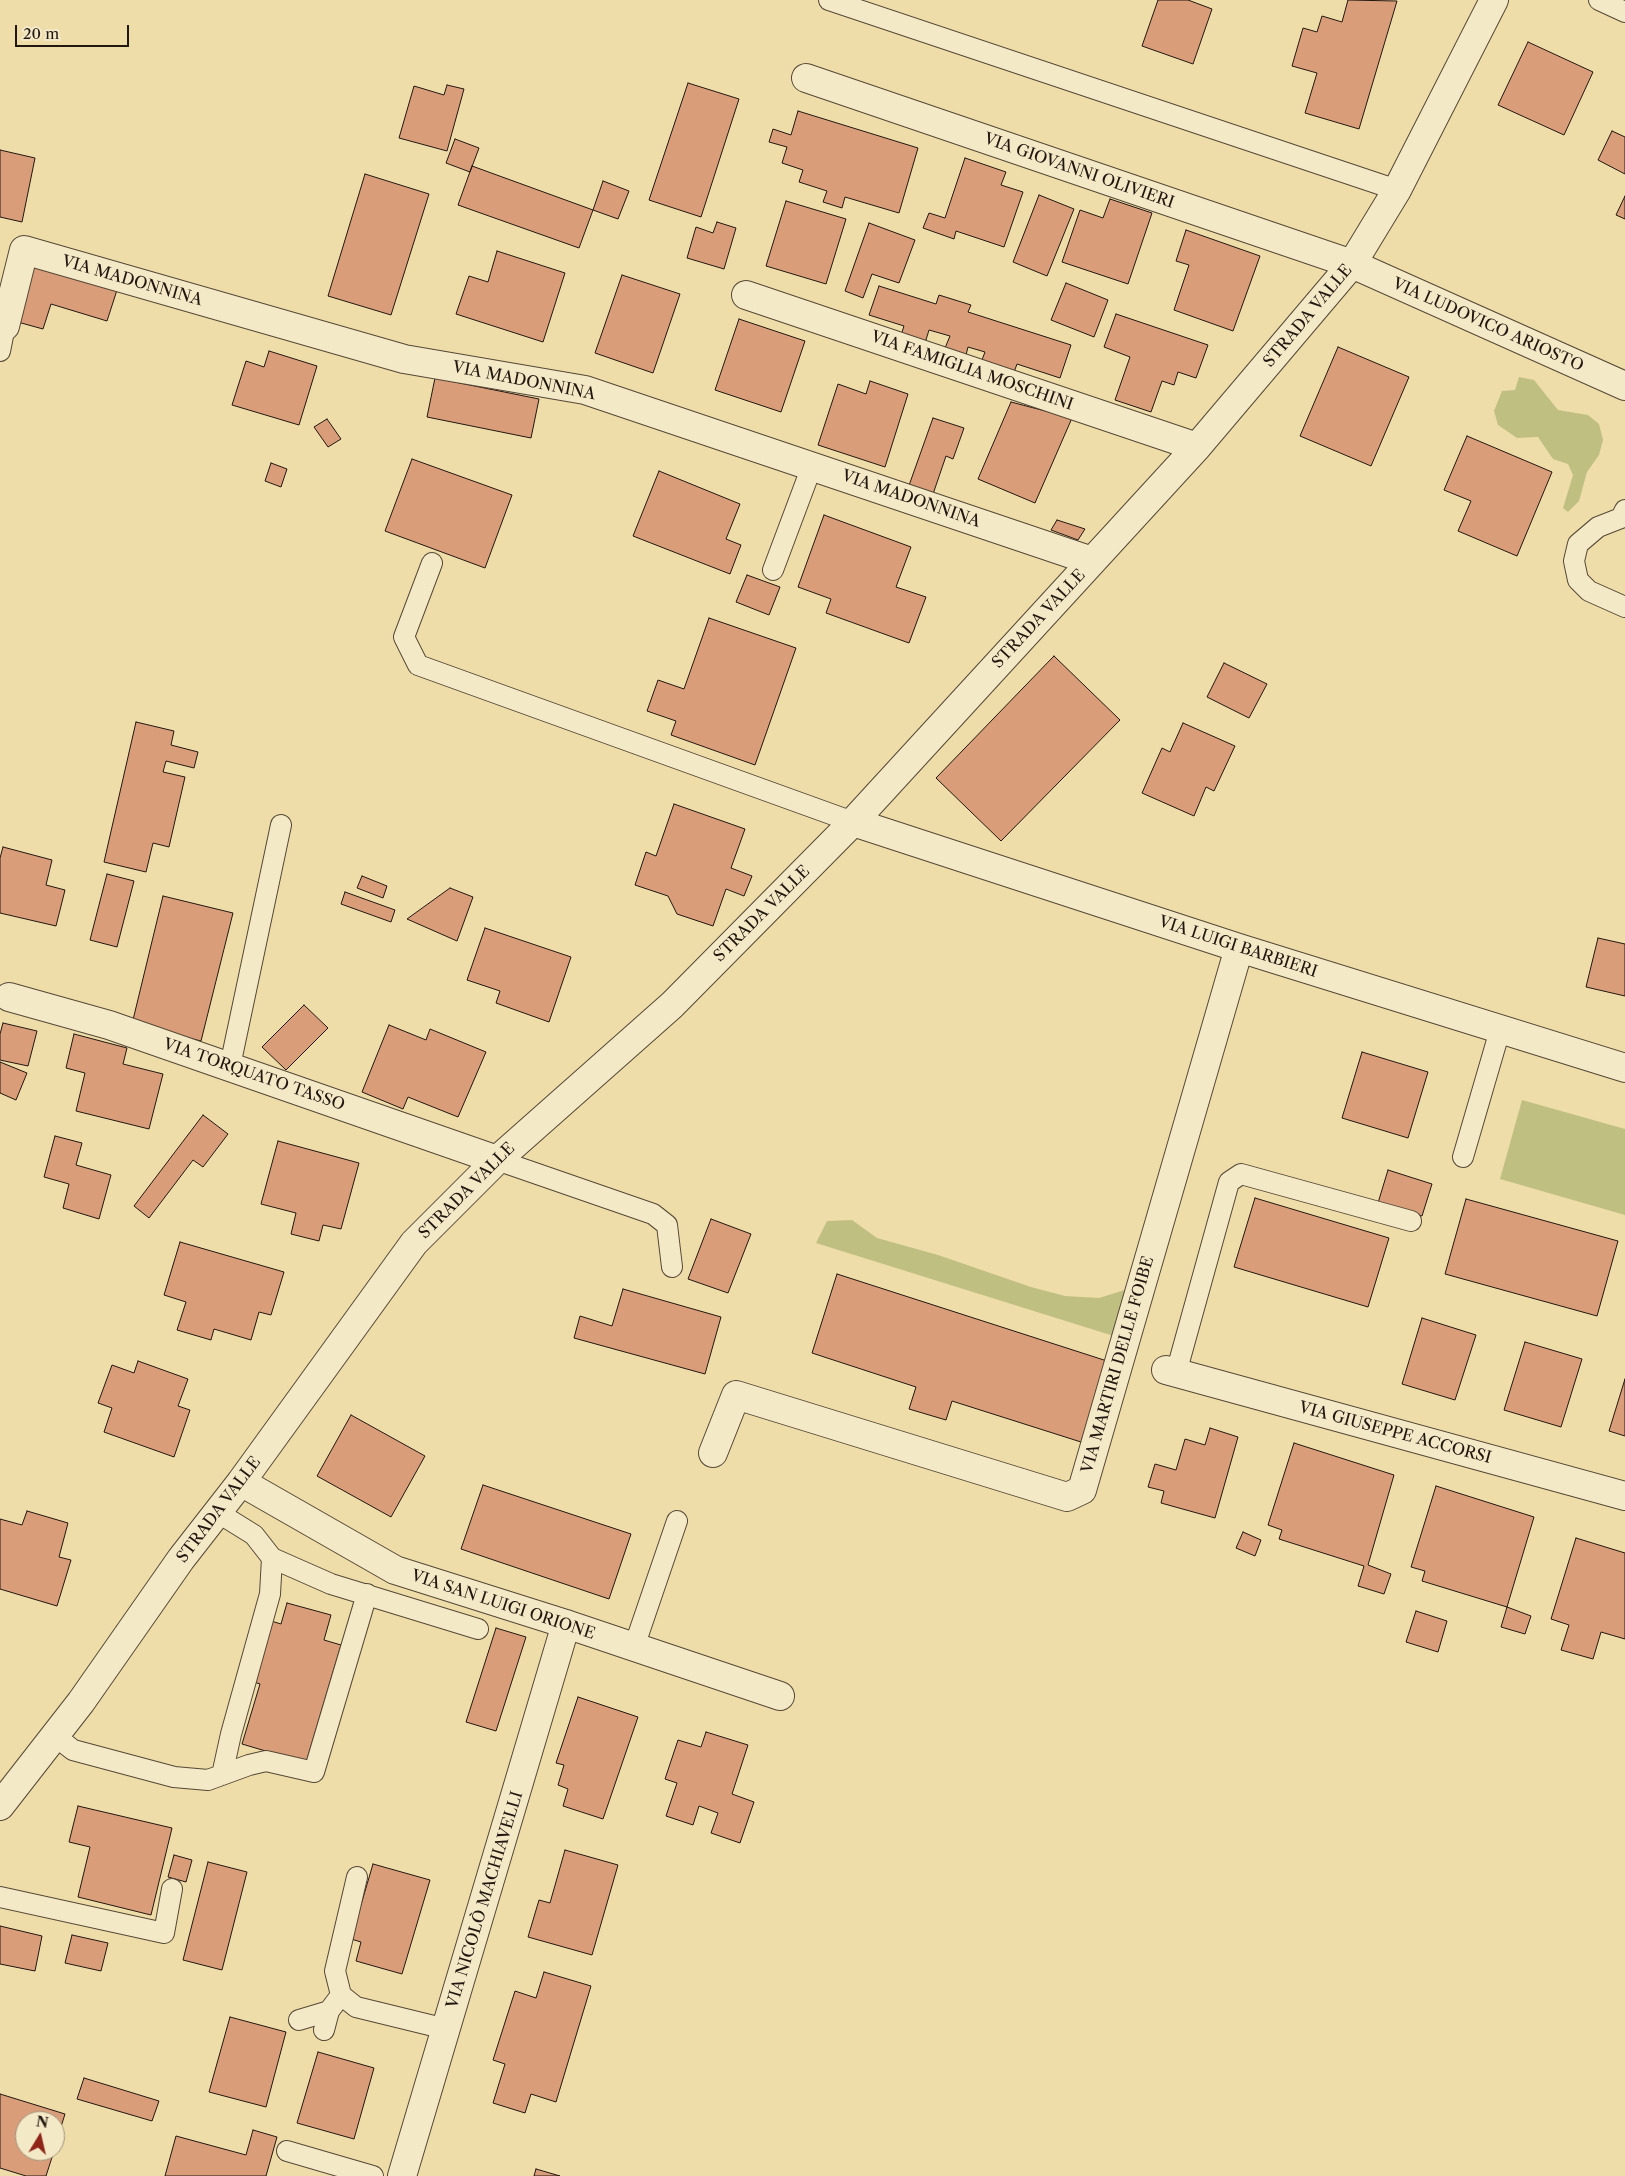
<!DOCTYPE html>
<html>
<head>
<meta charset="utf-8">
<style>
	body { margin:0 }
	#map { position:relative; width:1625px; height:2176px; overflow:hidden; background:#eedda9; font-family:"Libre Caslon Text",serif }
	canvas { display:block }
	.north { position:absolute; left:15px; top:2111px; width:50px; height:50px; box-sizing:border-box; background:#f4e9c7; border:1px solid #a0957e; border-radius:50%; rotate:9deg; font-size:14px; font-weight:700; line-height:20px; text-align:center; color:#221710 }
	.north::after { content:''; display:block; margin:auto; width:18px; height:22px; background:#8f2418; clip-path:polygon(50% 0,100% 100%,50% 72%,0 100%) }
	.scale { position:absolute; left:15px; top:25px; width:114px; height:22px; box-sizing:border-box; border:2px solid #221710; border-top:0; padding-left:6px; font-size:15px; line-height:18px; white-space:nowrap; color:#221710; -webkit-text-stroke:4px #f4e9c7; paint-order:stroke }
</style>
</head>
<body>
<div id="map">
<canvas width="1625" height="2176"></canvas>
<div class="north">N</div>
<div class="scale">20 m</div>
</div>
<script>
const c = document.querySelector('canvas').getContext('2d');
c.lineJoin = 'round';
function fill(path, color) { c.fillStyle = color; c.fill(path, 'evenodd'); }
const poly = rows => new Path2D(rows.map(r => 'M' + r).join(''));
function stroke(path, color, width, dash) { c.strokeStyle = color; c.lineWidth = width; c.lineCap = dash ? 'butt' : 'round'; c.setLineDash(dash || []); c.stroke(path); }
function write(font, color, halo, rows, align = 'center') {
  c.font = font + ' "Libre Caslon Text",serif'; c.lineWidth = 4.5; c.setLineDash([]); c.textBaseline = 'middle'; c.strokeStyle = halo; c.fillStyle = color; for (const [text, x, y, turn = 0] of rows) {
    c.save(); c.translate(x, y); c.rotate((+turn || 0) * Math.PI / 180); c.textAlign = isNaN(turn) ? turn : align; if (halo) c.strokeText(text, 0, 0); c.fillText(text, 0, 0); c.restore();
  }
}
const green = poly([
	[1519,377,1534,380,1558,410,1588,415,1599,424,1603,440,1599,455,1587,472,1579,501,1568,512,1563,508,1573,475,1568,464,1553,459,1538,437,1517,438,1498,425,1494,411,1502,391,1515,390],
	[1522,1100,1625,1129,1625,1215,1500,1179],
	[852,1220,877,1238,938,1255,1031,1287,1065,1296,1099,1298,1131,1288,1117,1337,816,1243,827,1221]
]);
const building = poly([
	[1158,0,1188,0,1212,9,1193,64,1142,46,1158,0],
	[1348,0,1397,1,1359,129,1305,113,1317,73,1292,66,1303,28,1317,32,1322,16,1342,22,1348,0],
	[1528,42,1593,72,1564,135,1498,105,1528,42],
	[688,83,739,99,701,217,649,200,688,83],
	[447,85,464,89,447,151,399,138,414,86,444,95,447,85],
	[798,111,918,148,899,213,845,197,842,208,823,202,827,191,799,182,803,170,782,163,787,147,769,142,773,129,791,135,798,111],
	[1612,131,1625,137,1625,174,1598,160,1612,131],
	[455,139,479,148,470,172,446,163,455,139],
	[0,150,35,158,22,222,0,217,0,150],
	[965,158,1006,172,1001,185,1023,192,1004,247,956,231,954,239,923,228,929,213,945,218,965,158],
	[472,166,593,210,579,248,458,205,472,166],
	[365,174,429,194,391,315,328,296,365,174],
	[603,181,629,191,618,219,593,210,603,181],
	[1039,195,1074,209,1047,276,1013,262,1039,195],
	[1625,196,1625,219,1616,215,1625,196],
	[1110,199,1152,213,1128,284,1062,262,1080,210,1103,218,1110,199],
	[786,201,846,219,826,284,766,266,786,201],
	[717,222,736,228,724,269,687,258,696,227,713,233,717,222],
	[869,223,915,240,899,283,872,274,863,298,845,291,869,223],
	[1186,230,1260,256,1233,331,1174,310,1189,265,1176,261,1186,230],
	[497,251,565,273,543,342,456,314,469,276,488,282,497,251],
	[32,264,117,290,107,321,51,304,43,329,14,321,32,264],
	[622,275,680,294,653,373,595,353,622,275],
	[1066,283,1108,300,1094,337,1051,320,1066,283],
	[879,286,936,304,939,295,971,305,968,312,1071,345,1060,378,1017,364,1013,375,980,365,985,352,968,347,966,355,945,348,950,336,929,330,925,343,901,335,904,326,869,315,879,286],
	[1116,314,1208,345,1196,378,1178,372,1174,385,1162,381,1151,412,1115,400,1130,357,1104,347,1116,314],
	[739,319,805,341,781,412,715,390,739,319],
	[1338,347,1409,377,1371,466,1300,436,1338,347],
	[269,351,317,366,299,425,232,405,246,361,264,367,269,351],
	[435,378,539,399,531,438,427,417,435,378],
	[870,381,908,394,885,467,818,445,838,384,866,394,870,381],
	[1011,402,1072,418,1035,503,978,479,1011,402],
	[933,418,964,428,953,459,946,456,931,500,907,491,933,418],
	[327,419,341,439,328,447,314,427,327,419],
	[1467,436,1552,472,1517,556,1458,531,1471,501,1444,490,1467,436],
	[412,459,512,495,485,568,385,531,412,459],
	[271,463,287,469,281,487,265,481,271,463],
	[659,471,740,504,726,539,741,545,730,574,633,536,659,471],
	[824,515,911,547,896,587,926,597,909,643,826,613,831,599,798,587,824,515],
	[1057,520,1085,529,1078,540,1051,530,1057,520],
	[747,575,780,587,769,615,736,602,747,575],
	[709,618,796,648,755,765,671,735,676,721,647,711,658,680,684,689,709,618],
	[1054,656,1120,720,1001,841,936,778,1054,656],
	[1224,663,1267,684,1249,718,1207,697,1224,663],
	[136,722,174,731,171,745,198,752,194,768,166,761,163,772,185,777,169,847,153,843,146,872,104,862,136,722],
	[1183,723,1235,746,1214,791,1206,787,1194,816,1142,793,1162,748,1170,752,1183,723],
	[674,804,745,829,731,868,752,876,744,896,726,889,713,926,677,914,668,896,635,885,646,852,656,856,674,804],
	[3,847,52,860,46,885,65,890,56,926,0,913,0,858,3,847],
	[107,874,134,881,117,947,90,940,107,874],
	[362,876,387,886,383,898,357,888,362,876],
	[450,888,473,897,457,941,407,919,450,888],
	[345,892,395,910,391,922,341,904,345,892],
	[163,896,233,913,201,1041,132,1024,163,896],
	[485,928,571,957,549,1022,496,1003,500,991,467,980,485,928],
	[1598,938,1625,944,1625,996,1586,987,1598,938],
	[304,1005,328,1028,286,1070,262,1047,304,1005],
	[3,1023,37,1031,28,1066,0,1060,0,1034,3,1023],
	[389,1025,426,1040,430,1029,486,1052,458,1117,408,1097,403,1109,362,1092,389,1025],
	[74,1034,127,1048,123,1064,163,1074,149,1129,76,1111,85,1073,66,1068,74,1034],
	[1362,1052,1428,1072,1408,1138,1342,1118,1362,1052],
	[0,1062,27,1073,16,1100,0,1093,0,1062],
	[203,1115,228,1134,203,1167,193,1160,149,1218,134,1206,203,1115],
	[55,1136,82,1143,76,1165,111,1175,99,1219,63,1208,69,1184,44,1177,55,1136],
	[278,1141,359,1163,341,1229,323,1225,319,1241,291,1234,296,1213,261,1204,278,1141],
	[1388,1170,1432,1184,1422,1216,1378,1203,1388,1170],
	[1255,1198,1389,1238,1368,1307,1234,1267,1255,1198],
	[1466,1199,1618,1241,1597,1316,1445,1274,1466,1199],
	[711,1219,751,1234,728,1293,688,1279,711,1219],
	[180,1242,284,1272,271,1315,259,1312,251,1340,214,1329,211,1340,177,1330,186,1302,164,1295,180,1242],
	[837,1274,1107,1361,1081,1442,952,1401,946,1420,909,1409,916,1387,812,1353,837,1274],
	[623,1289,721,1317,705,1374,574,1338,580,1316,612,1326,623,1289],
	[1422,1318,1476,1335,1455,1400,1402,1384,1422,1318],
	[1525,1342,1582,1359,1561,1427,1504,1410,1525,1342],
	[138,1361,188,1379,178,1406,190,1410,174,1457,104,1432,112,1408,98,1403,112,1365,134,1373,138,1361],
	[1625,1379,1625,1436,1609,1431,1625,1379],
	[351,1415,425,1456,391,1517,317,1476,351,1415],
	[1210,1428,1238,1437,1215,1518,1161,1503,1164,1491,1148,1487,1155,1464,1176,1470,1185,1439,1205,1445,1210,1428],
	[1294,1443,1394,1475,1368,1565,1391,1574,1384,1594,1358,1586,1364,1566,1279,1539,1282,1530,1268,1525,1294,1443],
	[483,1485,631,1534,609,1599,461,1549,483,1485],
	[1436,1486,1534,1517,1507,1607,1422,1581,1425,1571,1411,1567,1436,1486],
	[27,1511,68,1523,59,1557,71,1560,57,1606,0,1589,0,1519,22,1525,27,1511],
	[1243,1532,1261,1540,1255,1556,1236,1548,1243,1532],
	[1576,1538,1625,1553,1625,1639,1601,1632,1593,1659,1561,1650,1569,1625,1551,1619,1576,1538],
	[287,1603,331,1615,324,1640,341,1645,306,1763,242,1744,260,1684,251,1681,268,1620,281,1624,287,1603],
	[1507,1607,1531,1616,1525,1634,1501,1627,1507,1607],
	[1416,1611,1447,1621,1438,1652,1406,1642,1416,1611],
	[496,1628,526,1637,496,1731,466,1722,496,1628],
	[578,1697,638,1717,603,1819,563,1806,568,1789,558,1785,564,1765,556,1763,578,1697],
	[706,1732,748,1745,732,1794,754,1802,740,1843,711,1833,718,1813,699,1806,693,1825,666,1816,677,1783,665,1779,678,1740,701,1747,706,1732],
	[78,1806,172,1828,151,1915,78,1897,90,1847,69,1842,78,1806],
	[565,1850,618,1865,592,1955,528,1937,539,1900,550,1903,565,1850],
	[174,1855,192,1860,186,1882,168,1877,174,1855],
	[208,1862,247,1872,222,1970,183,1960,208,1862],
	[373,1864,430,1880,402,1974,356,1961,361,1942,351,1939,373,1864],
	[0,1926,42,1936,35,1971,0,1964,0,1926],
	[72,1935,108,1943,101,1971,65,1963,72,1935],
	[544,1972,591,1986,556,2102,531,2094,525,2113,493,2103,505,2064,493,2060,515,1991,536,1998,544,1972],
	[230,2017,286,2032,266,2107,209,2092,230,2017],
	[318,2052,374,2068,354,2139,297,2123,318,2052],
	[84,2078,159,2101,152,2121,77,2099,84,2078],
	[0,2094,65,2114,55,2146,55,2121,25,2121,25,2151,54,2151,46,2176,26,2176,0,2168,0,2094],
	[253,2130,277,2137,266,2176,165,2176,176,2136,246,2155,253,2130],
	[536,2169,560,2176,534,2176,536,2169]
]);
const service = poly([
	[829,0,1397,190],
	[1599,0,1625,12],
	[0,351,5,326],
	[1625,510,1621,518,1598,527,1578,544,1574,561,1578,580,1589,591,1625,607],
	[432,563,404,637,418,665,853,822],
	[773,570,812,466],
	[230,1066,281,825],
	[1463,1157,1500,1030],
	[497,1160,653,1214,667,1225,672,1267],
	[1176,1373,1229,1182,1241,1174,1411,1221],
	[217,1512,254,1535,272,1558,270,1594,231,1734,222,1775],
	[272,1558,331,1584,478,1629],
	[634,1647,677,1521],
	[55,1736,73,1750,174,1777,208,1780,249,1765,266,1761,314,1772,367,1594],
	[357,1877,335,1971,341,1995,356,2007,446,2029],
	[0,1897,164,1933,172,1889],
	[299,2020,329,2011],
	[324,2030,329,2011,341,1995],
	[287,2151,373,2176]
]);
const minor = poly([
	[806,78,1352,264,1625,386],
	[746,295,1197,447],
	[5,326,24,250,404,359,585,390,1092,561],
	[853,822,1239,948,1625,1068],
	[9,997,109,1025,497,1160],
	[1166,1370,1625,1496],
	[713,1453,736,1395,1067,1497,1082,1490,1239,948],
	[241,1482,395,1570,566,1624,780,1696],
	[0,1806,81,1702,181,1559,241,1482,414,1243,497,1160,672,1005,853,822,1197,447,1352,264,1397,190,1494,0],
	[402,2176,566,1624]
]);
const streetNames = [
	["VIA GIOVANNI OLIVIERI",1079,171,19],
	["VIA MADONNINA",132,281,16],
	["STRADA VALLE",1308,316,-50],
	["VIA LUDOVICO ARIOSTO",1488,325,24],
	["VIA FAMIGLIA MOSCHINI",972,371,19],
	["VIA MADONNINA",524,381,11],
	["VIA MADONNINA",911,499,19],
	["STRADA VALLE",1039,619,-47],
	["STRADA VALLE",762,914,-45],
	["VIA LUIGI BARBIERI",1238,947,18],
	["VIA TORQUATO TASSO",254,1075,19],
	["STRADA VALLE",467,1191,-45],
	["VIA MARTIRI DELLE FOIBE",1118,1365,-74],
	["VIA GIUSEPPE ACCORSI",1395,1433,15],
	["STRADA VALLE",219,1510,-53],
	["VIA SAN LUIGI ORIONE",503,1605,18],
	["VIA NICOLÒ MACHIAVELLI",485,1900,-73]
];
fill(green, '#c0bf82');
fill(building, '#d99d7a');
stroke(building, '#221710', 1);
stroke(service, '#554836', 22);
stroke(minor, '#554836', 30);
stroke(service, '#f4e9c7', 20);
stroke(minor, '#f4e9c7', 28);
write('16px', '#221710', '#f4e9c7', streetNames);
</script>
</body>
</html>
